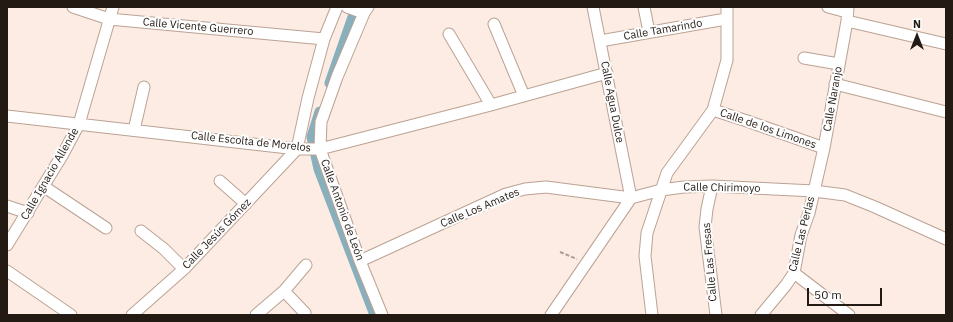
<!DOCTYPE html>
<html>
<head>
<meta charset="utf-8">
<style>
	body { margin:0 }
	#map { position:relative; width:953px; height:322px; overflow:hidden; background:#fdece3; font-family:"IBM Plex Sans",sans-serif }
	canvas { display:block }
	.frame { position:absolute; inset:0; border:8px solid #231a14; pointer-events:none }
	.north { position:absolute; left:897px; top:16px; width:40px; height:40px; -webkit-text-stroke:3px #fdfdfd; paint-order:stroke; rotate:0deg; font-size:11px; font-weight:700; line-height:16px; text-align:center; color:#231a14 }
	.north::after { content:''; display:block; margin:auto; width:14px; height:18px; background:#231a14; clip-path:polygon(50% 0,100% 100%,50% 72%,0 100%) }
	.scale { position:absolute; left:807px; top:288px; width:75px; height:18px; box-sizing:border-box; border:2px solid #231a14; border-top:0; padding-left:5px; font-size:12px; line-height:14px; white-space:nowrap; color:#231a14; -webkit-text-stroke:3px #fdfdfd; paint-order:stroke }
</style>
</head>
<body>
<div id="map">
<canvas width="953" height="322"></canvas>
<div class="frame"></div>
<div class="north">N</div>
<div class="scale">50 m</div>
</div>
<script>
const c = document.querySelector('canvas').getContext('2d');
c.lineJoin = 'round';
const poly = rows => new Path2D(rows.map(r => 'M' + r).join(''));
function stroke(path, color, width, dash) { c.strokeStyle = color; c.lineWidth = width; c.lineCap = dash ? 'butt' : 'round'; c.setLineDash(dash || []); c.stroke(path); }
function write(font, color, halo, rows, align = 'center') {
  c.font = font + ' "IBM Plex Sans",sans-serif'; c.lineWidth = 4; c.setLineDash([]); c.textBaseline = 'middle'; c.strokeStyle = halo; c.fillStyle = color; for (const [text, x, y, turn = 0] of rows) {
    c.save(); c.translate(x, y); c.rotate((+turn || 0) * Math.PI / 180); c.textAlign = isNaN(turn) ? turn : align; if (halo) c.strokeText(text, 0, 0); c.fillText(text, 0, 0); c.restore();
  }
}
const canal = poly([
	[330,83,353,17,358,7],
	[320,112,312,137,319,169,375,315]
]);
const path = poly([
	[560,252,577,259]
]);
const street = poly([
	[73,7,109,19,324,39],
	[347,7,364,13],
	[368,7,364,13,337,77,321,122,320,149,360,261,382,315],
	[593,7,631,198],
	[644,7,649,32],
	[828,7,847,12],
	[847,21,946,44],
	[494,24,524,96],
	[449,34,491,105],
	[600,41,726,19],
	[804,58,839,64],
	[835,84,946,112],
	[713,110,747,121,824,148],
	[7,116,297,149,320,149,491,105,607,73],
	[134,130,144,87],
	[220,181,246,204],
	[43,186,106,228],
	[712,186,707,209,705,227,716,315],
	[7,206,28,213],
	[141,231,164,249,184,269],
	[7,245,63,154,79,124,113,7],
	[360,261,506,194,525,189,546,187,631,198,661,190,684,187,712,186,814,191,845,195,875,207,946,239],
	[7,271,71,315],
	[794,273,849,315],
	[284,291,305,313],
	[132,315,184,269,297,149,308,98,324,39,337,7],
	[256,315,284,291,306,265],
	[551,315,631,198],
	[652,315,645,256,647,233,667,173,713,110,727,60,727,7],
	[761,315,786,285,794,273,801,235,809,213,824,148,847,21,848,7]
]);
const streetNames = [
	["Calle Vicente Guerrero",198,27,5],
	["Calle Tamarindo",663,30,-10],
	["Calle Naranjo",833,99,-80],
	["Calle Agua Dulce",612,102,79],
	["Calle de los Limones",768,129,19],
	["Calle Escolta de Morelos",251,142,6],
	["Calle Ignacio Allende",50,174,-60],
	["Calle Chirimoyo",722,188,1],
	["Calle Los Amates",480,208,-23],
	["Calle Antonio de León",342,210,70],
	["Calle Jesús Gómez",217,234,-46],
	["Calle Las Perlas",802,234,-76],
	["Calle Las Fresas",710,262,-95]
];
stroke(canal, '#88afbc', 11);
stroke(street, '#bba293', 13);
stroke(path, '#ac9e96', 2, [4, 2]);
stroke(street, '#fff', 11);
write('11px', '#231a14', '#fdfdfd', streetNames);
</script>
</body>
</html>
